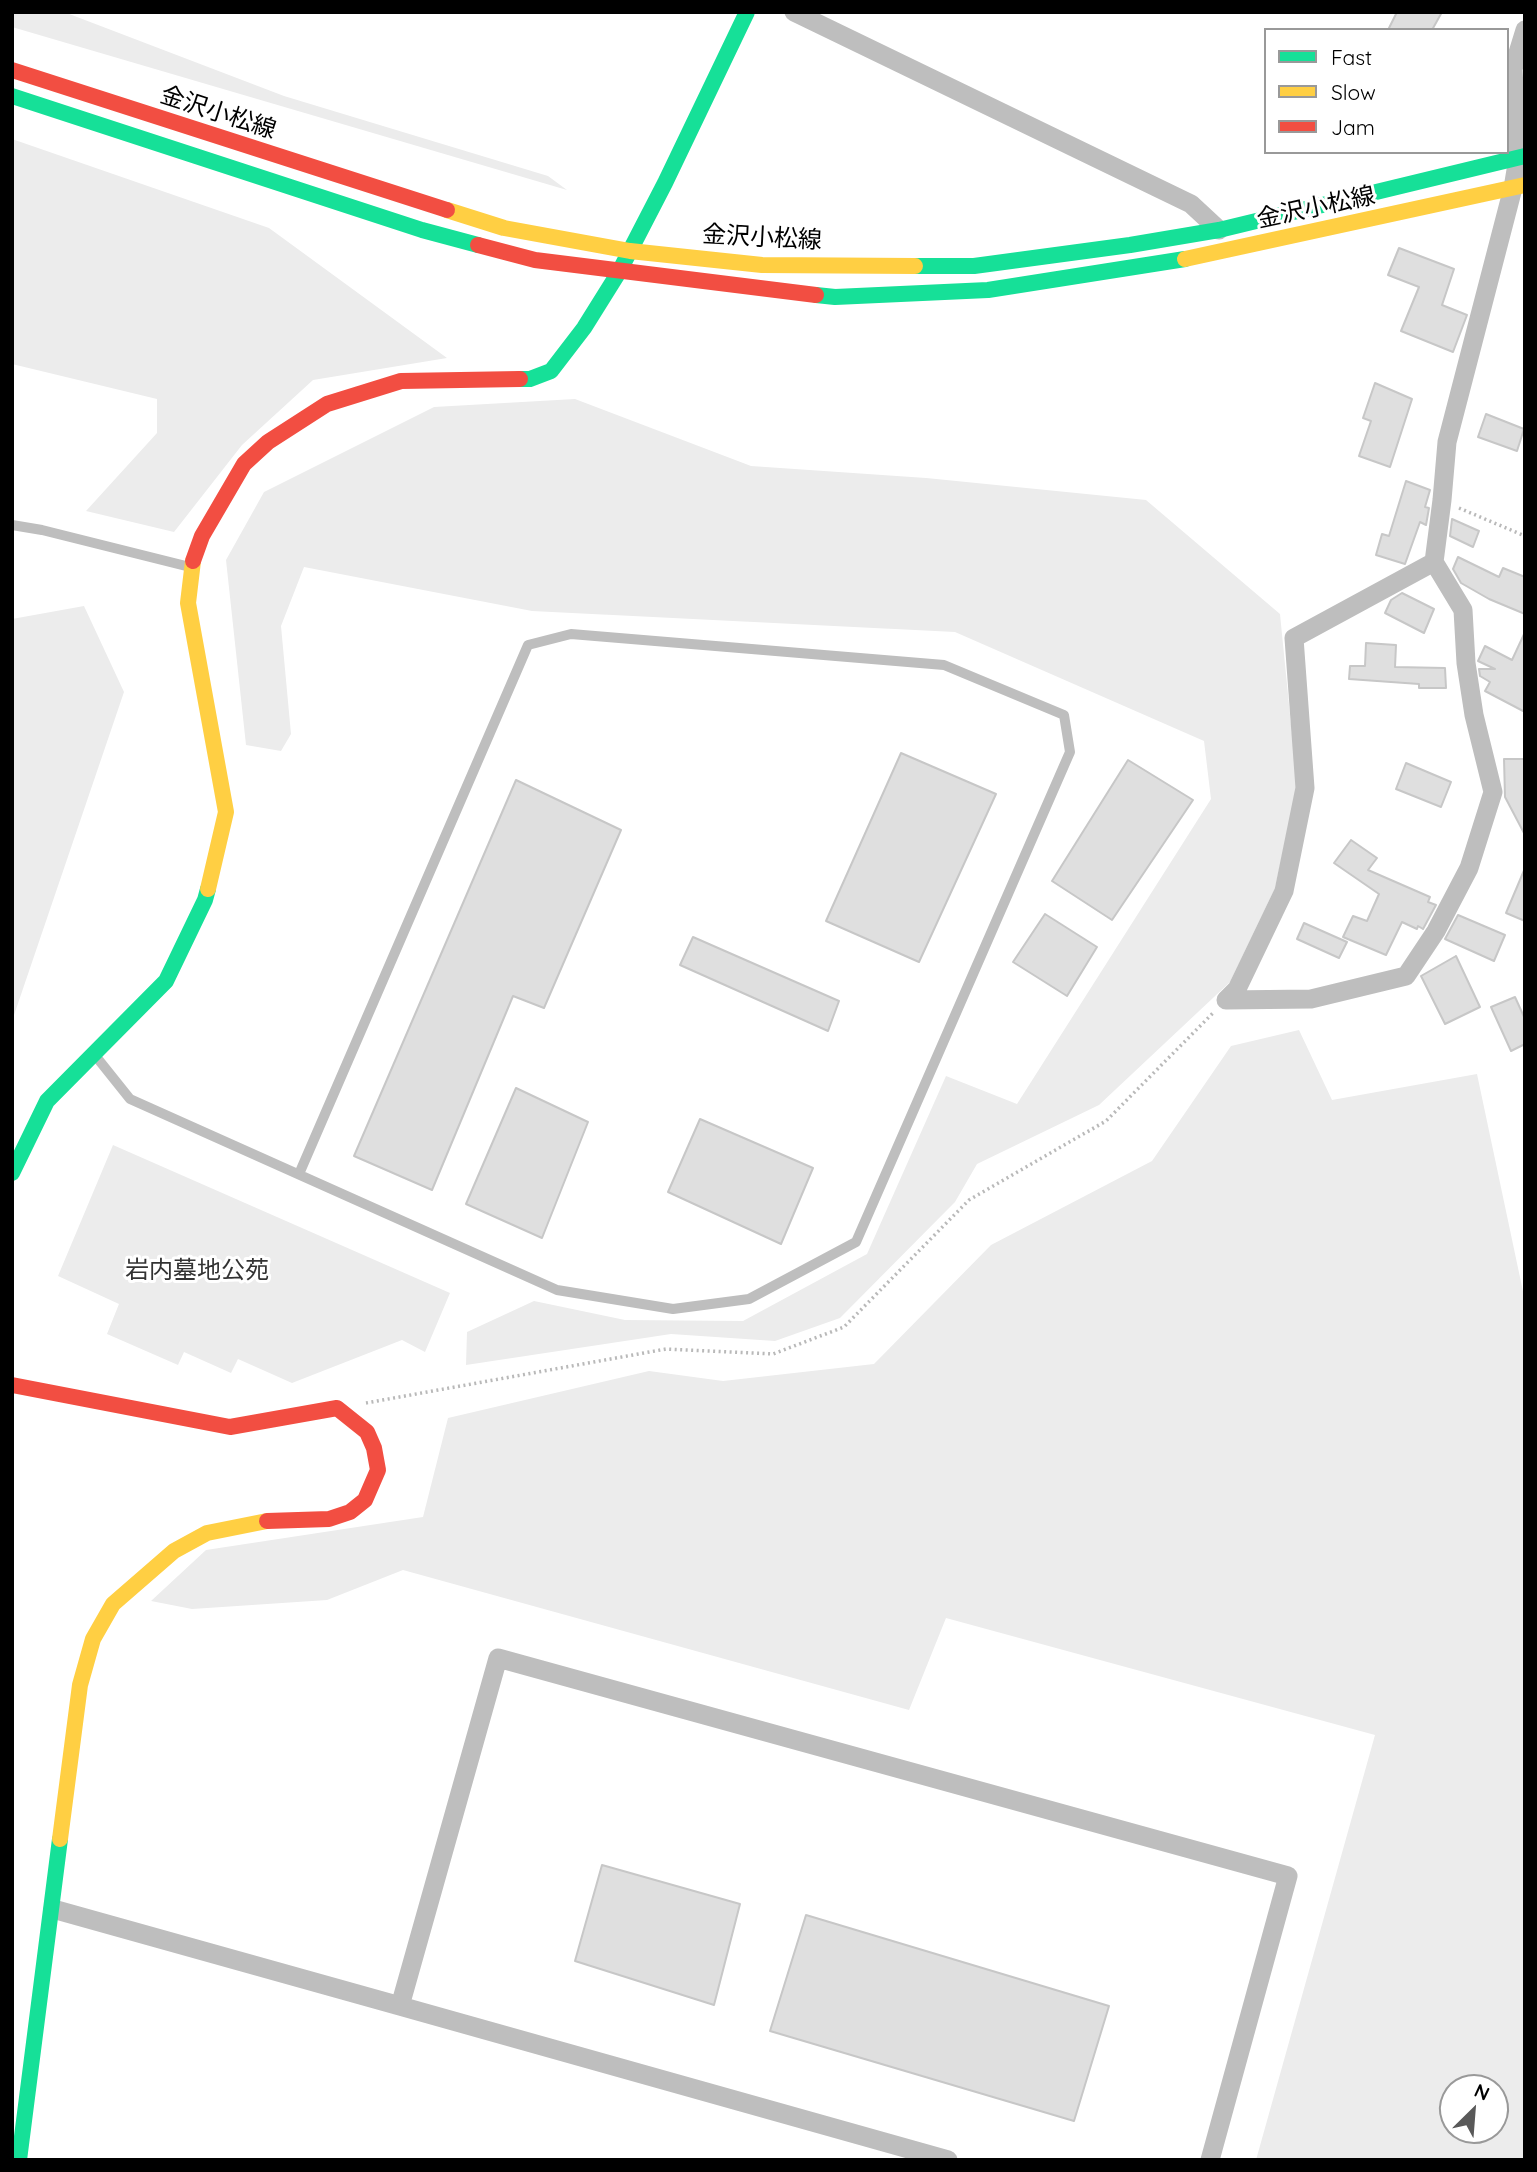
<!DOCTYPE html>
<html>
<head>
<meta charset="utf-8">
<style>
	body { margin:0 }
	#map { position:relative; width:1537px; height:2172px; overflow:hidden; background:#fff; font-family:Quicksand,sans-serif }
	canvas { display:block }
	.frame { position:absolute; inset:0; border:14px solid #000; pointer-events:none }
	.legend { position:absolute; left:1264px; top:28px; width:245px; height:126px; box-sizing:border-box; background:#fff; border:2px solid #999; margin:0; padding:9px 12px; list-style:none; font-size:21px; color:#000 }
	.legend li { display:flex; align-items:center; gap:14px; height:35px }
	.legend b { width:35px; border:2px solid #999 }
	.north { position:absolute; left:1439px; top:2074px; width:70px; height:70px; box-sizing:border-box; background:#fff; border:2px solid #999; border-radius:50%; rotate:25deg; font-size:19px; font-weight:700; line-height:28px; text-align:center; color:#000 }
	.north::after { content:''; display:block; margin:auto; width:24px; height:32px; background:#595959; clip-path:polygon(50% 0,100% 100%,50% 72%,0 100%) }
</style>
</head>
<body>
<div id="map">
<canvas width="1537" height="2172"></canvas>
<div class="frame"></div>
<ul class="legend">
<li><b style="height:9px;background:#16e098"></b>Fast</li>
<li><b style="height:9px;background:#ffcf43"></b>Slow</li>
<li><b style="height:9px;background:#f24e42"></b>Jam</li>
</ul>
<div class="north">N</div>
</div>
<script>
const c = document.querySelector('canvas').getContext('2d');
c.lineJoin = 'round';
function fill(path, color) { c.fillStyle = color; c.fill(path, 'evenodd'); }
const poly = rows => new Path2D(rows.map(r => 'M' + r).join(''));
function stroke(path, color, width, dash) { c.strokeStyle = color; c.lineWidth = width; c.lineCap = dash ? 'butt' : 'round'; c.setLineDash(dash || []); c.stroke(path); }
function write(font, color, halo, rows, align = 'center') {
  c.font = font + ' Quicksand,"Noto Sans JP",sans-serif'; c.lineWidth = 6; c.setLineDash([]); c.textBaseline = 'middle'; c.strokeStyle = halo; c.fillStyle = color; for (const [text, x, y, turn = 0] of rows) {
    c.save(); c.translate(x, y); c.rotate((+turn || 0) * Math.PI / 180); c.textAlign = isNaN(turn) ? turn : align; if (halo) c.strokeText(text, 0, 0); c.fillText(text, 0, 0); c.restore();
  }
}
const green = poly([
	[12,12,64,12,284,96,548,176,567,190,12,27],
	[12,139,269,228,447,358,313,380,242,445,174,532,86,511,157,433,157,399,12,364],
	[575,399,751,466,926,478,1146,500,1280,614,1297,785,1275,888,1230,982,1099,1105,977,1164,955,1202,840,1318,775,1341,671,1334,466,1365,467,1332,534,1301,625,1320,743,1321,867,1254,946,1076,1017,1104,1211,799,1204,741,955,632,532,611,304,567,281,626,291,734,281,751,246,745,226,560,264,492,434,407],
	[84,606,124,692,12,1021,12,619],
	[1299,1030,1332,1100,1477,1074,1525,1301,1525,2160,1256,2160,1375,1735,946,1618,909,1710,403,1570,327,1600,192,1609,151,1601,206,1550,423,1517,448,1418,649,1371,723,1381,874,1364,991,1245,1152,1161,1231,1046],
	[1453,2088,1495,2088,1495,2130,1453,2130],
	[113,1145,450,1293,425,1352,402,1340,292,1383,238,1359,231,1373,184,1352,178,1365,107,1334,119,1304,58,1276]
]);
const building = poly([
	[1397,12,1442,12,1432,30,1388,30,1397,12],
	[1399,248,1454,269,1442,305,1467,315,1453,352,1401,331,1419,287,1388,275,1399,248],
	[1375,383,1412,399,1390,467,1359,456,1371,421,1363,418,1375,383],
	[1486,414,1524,429,1517,451,1478,437,1486,414],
	[1406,481,1430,490,1425,507,1429,508,1426,525,1420,522,1405,564,1376,555,1382,534,1389,536,1406,481],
	[1452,519,1479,531,1473,547,1450,536,1452,519],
	[1458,557,1499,577,1503,568,1525,577,1525,614,1489,599,1461,583,1453,569,1458,557],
	[1402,593,1434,609,1424,633,1385,613,1391,600,1402,593],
	[1525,632,1525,712,1485,691,1490,682,1480,676,1479,669,1495,669,1478,661,1485,646,1512,660,1525,632],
	[1366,643,1396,645,1395,667,1445,668,1446,688,1419,688,1419,684,1349,679,1350,666,1365,666,1366,643],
	[901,753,996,794,919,962,826,921,901,753],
	[1504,759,1525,759,1525,835,1505,797,1504,759],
	[1128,760,1193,800,1112,920,1052,881,1128,760],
	[1406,763,1451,782,1441,807,1396,789,1406,763],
	[516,780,621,830,544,1008,513,996,432,1190,354,1156,516,780],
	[1351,840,1377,858,1368,870,1430,897,1428,902,1436,905,1423,929,1418,926,1417,929,1402,922,1386,955,1343,937,1353,916,1367,921,1379,894,1334,863,1351,840],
	[1525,868,1525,921,1506,913,1525,868],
	[1045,914,1097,947,1067,996,1013,962,1045,914],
	[1458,915,1505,935,1494,961,1445,939,1458,915],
	[1304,923,1347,942,1339,958,1297,939,1304,923],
	[693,937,839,1001,828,1031,680,965,693,937],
	[1456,956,1480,1007,1445,1024,1421,976,1456,956],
	[1515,997,1525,1019,1525,1044,1511,1051,1491,1007,1515,997],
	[516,1088,588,1122,542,1238,466,1204,516,1088],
	[700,1119,813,1168,781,1244,668,1192,700,1119],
	[602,1865,740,1904,714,2005,575,1961,602,1865],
	[806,1915,1109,2006,1074,2121,770,2031,806,1915]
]);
const path = poly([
	[1459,508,1525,536],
	[366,1403,666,1349,773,1354,844,1327,969,1200,1106,1121,1213,1013]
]);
const lane = poly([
	[12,525,42,530,190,567],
	[94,1054,130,1099,557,1290,673,1309,749,1299,856,1242,1070,752,1064,715,944,665,571,634,528,645,299,1174]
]);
const street = poly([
	[794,12,1191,204,1219,230],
	[1226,1000,1237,989,1284,891,1305,788,1294,638,1434,562,1442,500,1447,442,1513,188,1518,158,1513,69,1525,30],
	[1226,1000,1311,999,1406,976,1436,931,1469,868,1493,792,1474,715,1466,663,1463,610,1434,562],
	[53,1909,400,2006],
	[948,2160,400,2006,498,1658,1288,1876,1210,2160]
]);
const fast = poly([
	[12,96,422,230,478,245],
	[915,266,974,266,1130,245,1219,230,1525,156],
	[816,295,835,297,988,290,1185,259],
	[520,379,530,379,551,371,584,328,619,272,665,183,747,12],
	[12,1173,47,1101,166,981,205,900,208,889],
	[19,2160,60,1839]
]);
const slow = poly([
	[447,210,504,228,630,251,762,265,915,266],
	[1185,259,1525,185],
	[193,561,188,603,226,812,208,889],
	[60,1839,80,1685,93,1639,113,1604,174,1551,207,1533,267,1521]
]);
const jam = poly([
	[12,70,447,210],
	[478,245,535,260,816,295],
	[193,561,202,536,244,464,268,442,327,404,401,381,520,379],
	[12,1385,230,1427,337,1408,367,1432,374,1448,378,1470,365,1500,350,1512,329,1519,267,1521]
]);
const streetNames = [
	["金沢小松線",218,113,18],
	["金沢小松線",1316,208,-12],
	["金沢小松線",762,238,3]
];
const parkNames = [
	["岩内墓地公苑",197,1271]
];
fill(green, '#ececec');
fill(building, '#dfdfdf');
stroke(building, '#c7c7c7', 2);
stroke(path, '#b9b9b9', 3.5, [2, 3.5]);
stroke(lane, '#bebebe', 10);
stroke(street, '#bebebe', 19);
stroke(fast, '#16e098', 16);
stroke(slow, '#ffcf43', 16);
stroke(jam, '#f24e42', 16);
write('24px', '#000', '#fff', streetNames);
write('24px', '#333', '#fff', parkNames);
</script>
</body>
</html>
